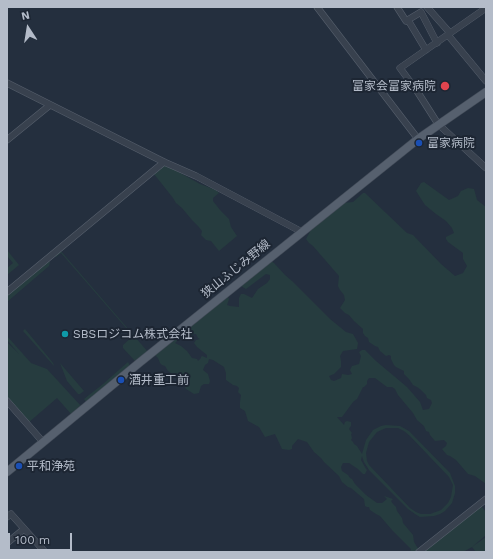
<!DOCTYPE html>
<html>
<head>
<meta charset="utf-8">
<style>
	body { margin:0 }
	#map { position:relative; width:493px; height:559px; overflow:hidden; background:#242f3e; font-family:"Work Sans",sans-serif }
	canvas { display:block }
	.frame { position:absolute; inset:0; border:8px solid #b4bcc9; pointer-events:none }
	.north { position:absolute; left:8px; top:8px; width:40px; height:40px; -webkit-text-stroke:3px #1d2633; paint-order:stroke; rotate:348deg; font-size:11px; font-weight:700; line-height:16px; text-align:center; color:#b4bcc9 }
	.north::after { content:''; display:block; margin:auto; width:14px; height:18px; background:#b4bcc9; clip-path:polygon(50% 0,100% 100%,50% 72%,0 100%) }
	.scale { position:absolute; left:8px; top:533px; width:64px; height:18px; box-sizing:border-box; border:2px solid #b4bcc9; border-top:0; padding-left:5px; font-size:12px; line-height:14px; white-space:nowrap; color:#b4bcc9; -webkit-text-stroke:3px #1d2633; paint-order:stroke }
</style>
</head>
<body>
<div id="map">
<canvas width="493" height="559"></canvas>
<div class="frame"></div>
<div class="north">N</div>
<div class="scale">100 m</div>
</div>
<script>
const c = document.querySelector('canvas').getContext('2d');
c.lineJoin = 'round';
function fill(path, color) { c.fillStyle = color; c.fill(path, 'evenodd'); }
const poly = rows => new Path2D(rows.map(r => 'M' + r).join(''));
function stroke(path, color, width, dash) { c.strokeStyle = color; c.lineWidth = width; c.lineCap = dash ? 'butt' : 'round'; c.setLineDash(dash || []); c.stroke(path); }
function write(font, color, halo, rows, align = 'center') {
  c.font = font + ' "Work Sans","Noto Sans JP",sans-serif'; c.lineWidth = 4; c.setLineDash([]); c.textBaseline = 'middle'; c.strokeStyle = halo; c.fillStyle = color; for (const [text, x, y, turn = 0] of rows) {
    c.save(); c.translate(x, y); c.rotate((+turn || 0) * Math.PI / 180); c.textAlign = isNaN(turn) ? turn : align; if (halo) c.strokeText(text, 0, 0); c.fillText(text, 0, 0); c.restore();
  }
}
const green = poly([
	[164,164,200,184,216,190,219,193,213,198,213,201,220,210,229,219,231,227,237,236,219,251,211,241,206,240,201,235,202,231,198,226,192,220,182,208,176,203,173,198,154,174],
	[424,182,449,200,458,196,461,191,468,188,474,189,477,200,486,207,486,484,475,476,468,474,456,460,450,456,447,455,442,449,446,446,447,443,444,440,435,441,430,435,429,432,426,431,424,426,417,420,413,413,398,395,395,389,392,387,387,387,375,378,369,378,367,381,367,384,364,387,363,387,357,399,353,402,345,413,342,417,337,417,344,425,345,422,347,421,351,422,351,426,350,427,349,429,352,433,351,434,352,438,351,440,353,442,354,444,357,446,362,454,366,440,373,430,381,426,386,425,400,426,409,431,450,473,455,486,455,493,452,503,445,511,440,514,434,516,420,517,415,514,408,509,369,470,364,462,362,456,361,460,366,469,367,470,365,474,363,474,358,469,349,463,343,463,341,467,342,471,348,475,350,478,352,479,355,484,366,495,377,503,382,503,387,499,384,496,393,499,391,501,393,504,396,507,397,511,402,518,403,523,413,535,414,542,420,552,410,552,411,549,392,530,380,516,376,514,370,510,369,507,367,507,365,506,364,499,351,488,348,487,342,482,339,476,324,462,321,458,314,452,307,442,298,439,292,446,292,449,289,450,282,449,275,434,265,437,259,427,248,421,245,411,240,408,240,402,241,395,238,392,239,388,237,386,233,385,226,380,226,373,224,367,213,360,209,359,208,363,205,365,203,370,208,374,210,381,209,384,204,384,201,386,199,393,194,394,186,389,183,384,177,379,174,375,168,371,165,366,162,365,160,363,158,358,155,355,178,333,177,341,175,343,181,346,187,351,192,358,197,359,198,361,201,358,201,357,202,356,207,358,207,355,197,347,194,343,196,340,200,339,198,338,196,334,194,334,190,337,185,333,186,330,227,295,229,299,227,305,230,306,239,307,239,298,241,294,244,294,252,298,258,289,267,283,270,279,270,275,266,274,246,289,241,286,241,284,271,261,274,263,285,275,292,281,330,319,346,332,353,334,358,343,357,349,343,351,340,356,341,361,341,367,334,374,329,376,331,380,334,381,341,378,342,374,348,375,352,374,350,370,352,366,359,364,361,356,359,352,362,350,365,350,376,361,407,387,420,402,423,410,429,409,432,403,431,400,427,398,426,395,421,390,417,387,413,385,409,379,404,374,404,371,396,367,394,365,391,359,391,356,389,355,386,356,380,351,378,347,375,346,369,342,368,338,365,336,363,333,363,329,354,321,349,315,345,313,340,308,345,300,344,295,340,290,338,286,339,276,313,246,309,243,306,239,313,226,343,203,353,202,363,193,365,193,407,233,413,235,441,264,455,276,463,273,467,266,463,259,463,253,448,242,446,239,446,237,454,233,452,228,446,221,436,214,425,205,416,191,421,183],
	[386,428,398,428,404,431,410,436,449,477,453,485,451,497,448,503,441,510,430,514,421,514,416,512,410,508,369,465,367,461,366,453,369,442,377,432],
	[7,250,19,265,7,275,7,268,13,263,7,256],
	[60,250,148,352,135,361,123,348,123,345,133,336,61,253,56,257,54,256],
	[48,259,50,262,49,266,7,302,7,295],
	[25,329,49,358,53,363,54,366,23,331],
	[7,336,31,363,47,369,81,406,81,407,72,415,57,398,28,423,7,399,7,344,8,343,19,354,7,340],
	[128,362,130,366,87,403,84,399,98,388,103,384],
	[60,363,84,391,80,394,78,394,67,381],
	[481,506,486,512,486,535,472,547,463,552,421,552],
	[486,537,486,552,476,552,472,547]
]);
const minor = poly([
	[317,7,418,139],
	[397,7,406,21,421,12,437,43],
	[427,7,450,33],
	[486,8,400,68,417,91,438,124,486,168],
	[408,20,426,50],
	[448,35,486,81],
	[7,83,164,162,196,176,302,232],
	[7,140,50,105],
	[7,292,164,162],
	[7,401,43,442],
	[7,517,11,514,45,552],
	[7,543,24,529],
	[419,552,486,499]
]);
const major = poly([
	[7,472,139,363,418,139,486,92]
]);
const markers = [
	[445,86,5,"#e0444e"],
	[419,143,4,"#1a4fb4"],
	[65,334,4,"#0f9aa8"],
	[121,380,4,"#1a4fb4"],
	[19,466,4,"#1a4fb4"]
];
const poiNames = [
	["富家会富家病院",436,86,"right"],
	["富家病院",427,143],
	["SBSロジコム株式会社",73,334],
	["酒井重工前",129,380],
	["平和浄苑",27,466]
];
const streetNames = [
	["狭山ふじみ野線",236,269,-39]
];
fill(green, '#263c3f');
stroke(minor, '#565f6c', 7);
stroke(major, '#414a57', 9);
stroke(minor, '#38414e', 6);
stroke(major, '#56606e', 8);
for (const [x, y, r, color] of markers) { const dot = new Path2D(); dot.arc(x, y, r, 0, 2 * Math.PI); c.fillStyle = color; c.fill(dot); stroke(dot, '#1d2633', 1.5); }
write('12px', '#b4bcc9', '#1d2633', poiNames, 'left');
write('12px', '#b4bcc9', '#1d2633', streetNames);
</script>
</body>
</html>
